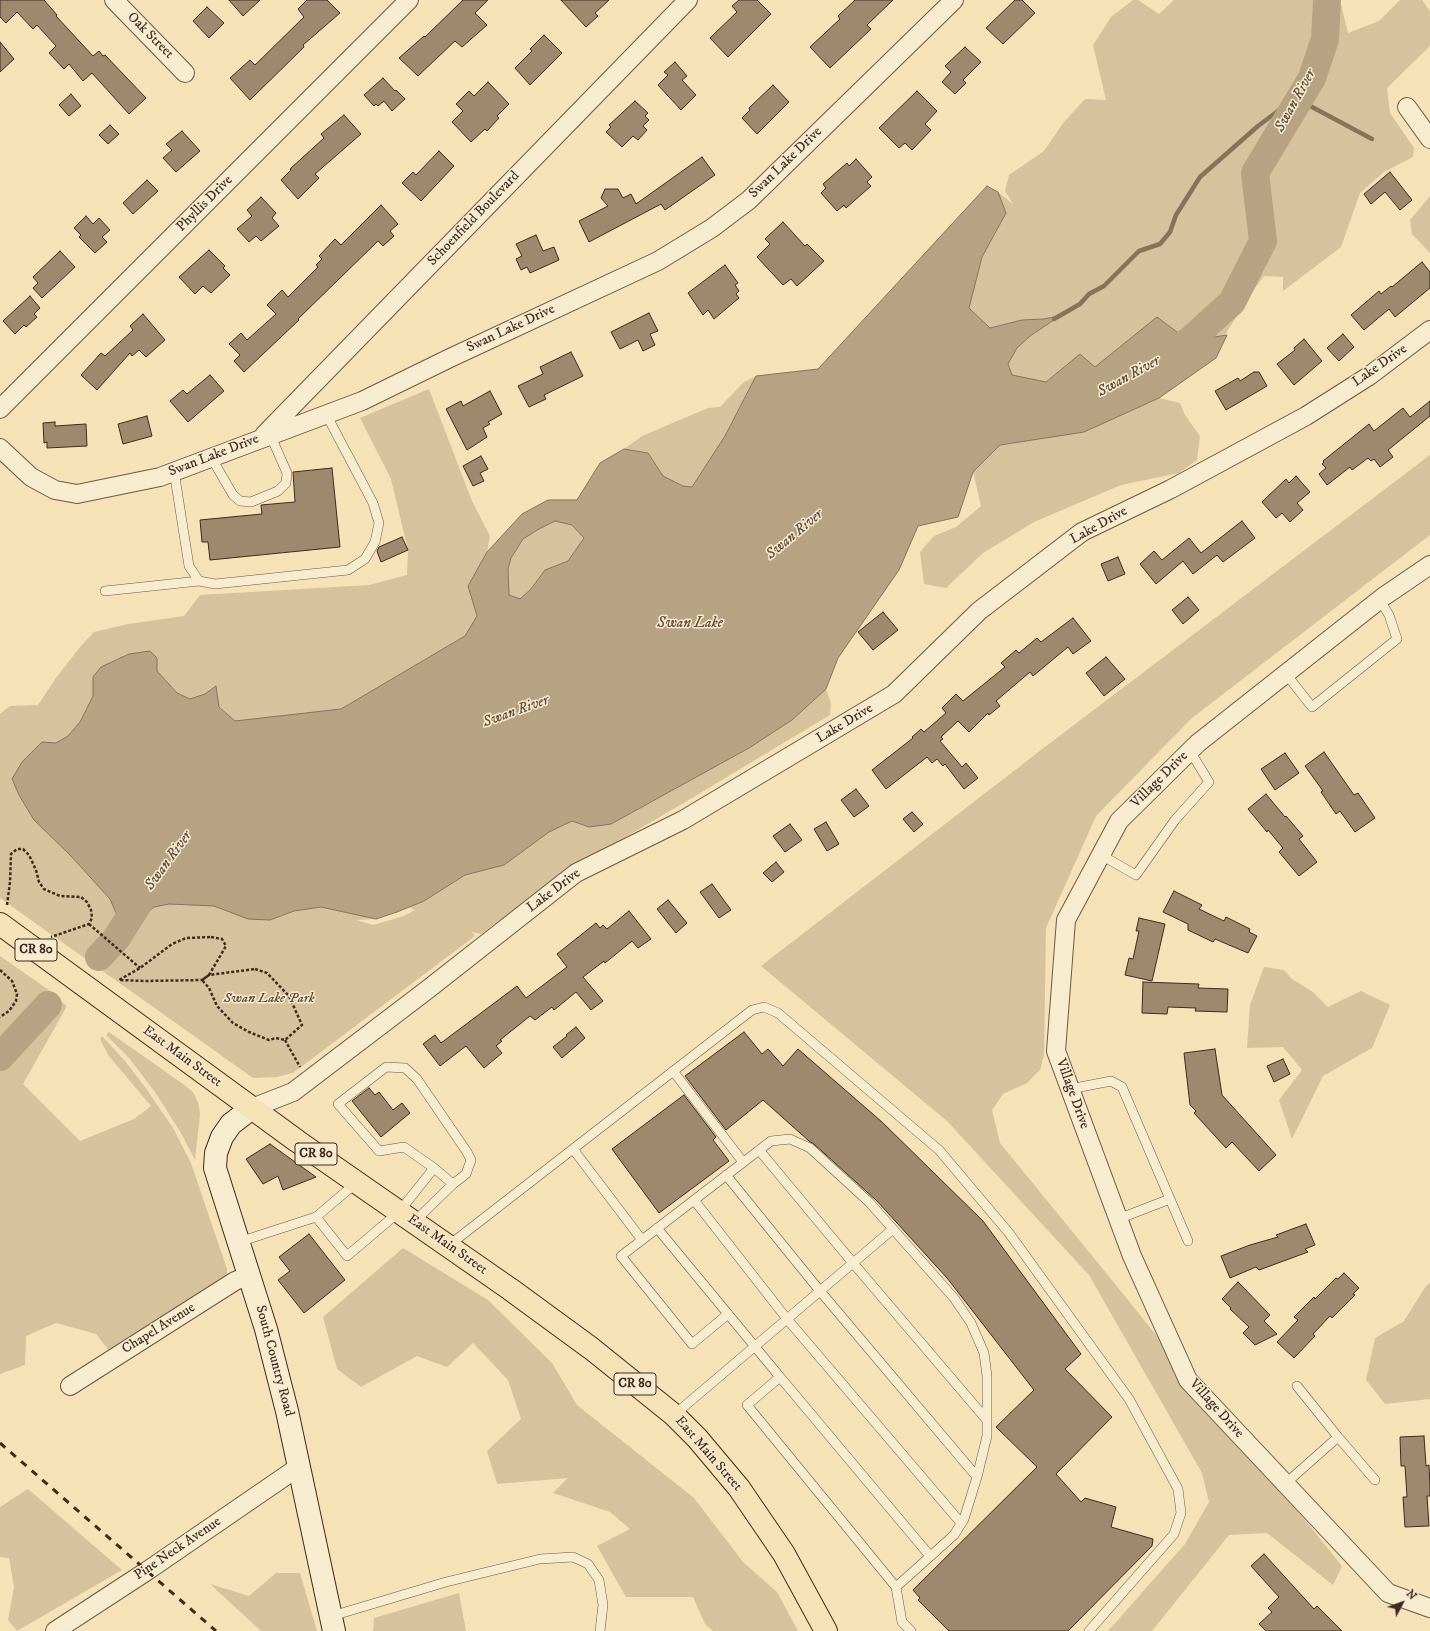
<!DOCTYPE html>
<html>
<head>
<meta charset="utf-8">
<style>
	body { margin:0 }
	#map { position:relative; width:1430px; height:1631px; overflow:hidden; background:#f5e2b7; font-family:"IM FELL DW Pica",serif }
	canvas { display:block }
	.north { position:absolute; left:1382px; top:1583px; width:40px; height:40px; -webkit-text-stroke:3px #f8ecd0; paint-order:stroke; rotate:49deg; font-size:11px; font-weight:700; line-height:16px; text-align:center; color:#3f2920 }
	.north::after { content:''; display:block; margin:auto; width:14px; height:18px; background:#3f2920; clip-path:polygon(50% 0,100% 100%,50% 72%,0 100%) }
</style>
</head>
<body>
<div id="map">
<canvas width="1430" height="1631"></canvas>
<div class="north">N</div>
</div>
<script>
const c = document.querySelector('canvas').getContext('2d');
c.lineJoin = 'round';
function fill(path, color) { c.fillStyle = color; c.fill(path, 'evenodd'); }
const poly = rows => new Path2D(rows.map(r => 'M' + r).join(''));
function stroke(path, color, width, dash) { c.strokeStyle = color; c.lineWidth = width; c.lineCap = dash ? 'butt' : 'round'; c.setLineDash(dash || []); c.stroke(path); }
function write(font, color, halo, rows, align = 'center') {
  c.font = font + ' "IM FELL DW Pica",serif'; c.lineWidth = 3; c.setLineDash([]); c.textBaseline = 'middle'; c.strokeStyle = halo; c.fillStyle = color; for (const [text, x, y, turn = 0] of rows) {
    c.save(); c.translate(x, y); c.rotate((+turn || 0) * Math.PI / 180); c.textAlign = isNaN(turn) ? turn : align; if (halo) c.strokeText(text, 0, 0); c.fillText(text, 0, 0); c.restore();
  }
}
const green = poly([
	[1133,0,1138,0,1159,14,1174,0,1340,0,1348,33,1379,21,1400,0,1422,0,1430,11,1430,46,1387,88,1390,113,1414,148,1413,157,1384,172,1360,193,1341,247,1283,291,1283,277,1264,276,1252,292,1225,335,1189,341,1095,367,1080,354,1046,382,1012,375,1008,364,1017,348,1030,336,1059,317,1043,319,1022,320,990,328,969,308,982,257,1006,213,998,192,1013,204,1005,191,1009,175,1044,151,1064,122,1085,99,1106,100,1093,45,1111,17],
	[1430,196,1430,253,1412,234,1410,220],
	[756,376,725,436,692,487,683,486,663,476,648,453,624,449,642,436,708,408,720,407,744,382],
	[429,389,472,501,490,536,487,552,468,586,477,616,465,636,341,709,235,721,205,694,190,699,177,693,157,671,157,658,129,654,101,667,93,677,93,696,80,722,68,736,56,743,13,779,19,795,34,820,71,856,110,899,121,923,115,924,116,927,131,931,132,926,154,907,169,904,215,905,270,920,294,911,321,907,376,919,356,920,373,925,404,916,415,910,408,907,424,901,465,875,504,865,549,832,572,821,589,827,611,824,749,748,792,720,826,689,831,703,830,715,687,801,624,838,584,858,481,934,472,932,475,936,293,1073,277,1077,253,1078,0,898,0,714,10,706,38,705,56,678,80,647,94,632,128,624,184,616,200,595,369,585,407,575,408,550,391,479,360,418],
	[1159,398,1180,403,1185,415,1200,436,1197,460,1179,473,1121,485,1034,522,983,553,946,588,924,584,920,552,934,536,956,527,981,506,973,472,1000,445,1084,432],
	[1430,455,1430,535,1192,718,1096,816,1046,928,1044,1055,1040,1070,1027,1083,1003,1094,992,1110,1000,1143,1111,1279,1342,1566,1333,1585,1267,1533,1229,1535,1152,1631,1108,1631,1185,1544,1209,1502,1202,1473,1089,1275,947,1121,761,966,1041,750],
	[555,521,572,525,584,538,568,561,545,570,531,589,520,599,509,595,508,569,511,558,523,539,539,529],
	[0,956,53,993,52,995,67,1006,23,1084,80,1141,134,1119,151,1106,108,1055,100,1039,102,1036,125,1061,145,1087,173,1128,191,1163,227,1269,227,1279,110,1352,96,1334,56,1323,26,1336,25,1365,0,1374],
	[1264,967,1284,970,1292,979,1313,992,1328,1007,1361,991,1390,1005,1372,1048,1323,1076,1292,1139,1279,1100,1302,1070,1283,1047,1247,1048,1250,1005],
	[109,1032,183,1084,193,1092,198,1102,200,1114,195,1160,181,1133,155,1092,129,1058,106,1035],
	[403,1248,488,1300,552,1363,577,1405,694,1498,743,1562,777,1592,798,1631,713,1631,705,1624,693,1597,626,1597,597,1546,630,1529,610,1512,553,1493,568,1478,497,1484,487,1451,521,1419,508,1380,473,1343,447,1367,417,1356,361,1387,337,1369,323,1317],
	[1430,1283,1430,1399,1385,1404,1366,1380,1375,1338,1404,1321,1426,1286],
	[28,1489,122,1570,17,1631,8,1620,14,1587,9,1558,0,1557,0,1507],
	[276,1573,300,1573,317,1631,261,1631,210,1584,249,1596],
	[459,1593,466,1631,373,1631,374,1618]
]);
const water = poly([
	[987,186,998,192,1006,213,982,257,969,308,990,328,1022,320,1043,319,1060,316,1030,336,1017,348,1008,364,1012,375,1046,382,1080,354,1095,367,1157,317,1189,341,1227,335,1216,358,1159,398,1084,432,1000,445,973,472,958,517,918,526,899,570,838,658,826,689,792,720,749,748,611,824,589,827,572,821,549,832,504,865,465,875,424,901,397,912,376,919,321,907,294,911,270,920,248,919,214,906,169,904,154,907,132,926,122,927,110,899,71,856,34,820,19,795,12,779,22,762,42,742,56,743,68,736,80,722,93,696,93,677,101,667,129,654,150,651,157,658,157,671,177,693,190,699,205,694,216,686,219,707,235,721,341,709,465,636,477,616,468,586,487,552,522,514,548,500,577,500,600,463,624,449,648,453,663,476,683,486,692,487,725,436,756,376,818,369,987,186],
	[555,521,572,525,584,538,568,561,545,570,531,589,520,599,509,595,508,569,511,558,523,539,539,529,555,521]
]);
const stream = poly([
	[1054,319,1080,304,1089,294,1104,286,1139,251,1160,244,1170,232,1176,215,1200,177,1258,126,1286,105,1299,100,1372,139]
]);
const river = poly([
	[1157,361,1189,341,1232,302,1263,241,1255,173,1312,78,1325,39,1327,0],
	[99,957,116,939,144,895],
	[0,1057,48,1005]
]);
const building = poly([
	[0,0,44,0,57,15,56,16,93,56,99,51,103,56,105,55,146,98,129,114,92,73,83,81,69,64,64,69,49,53,56,46,37,25,33,29,17,12,6,23,0,17,0,0],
	[229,0,260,0,243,16,229,0],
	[307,0,327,0,340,13,303,45,304,47,250,100,230,78,250,60,255,65,304,17,298,9,307,0],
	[463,0,488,0,475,13,487,25,462,47,455,41,418,76,399,58,424,36,425,37,463,0],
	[561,0,609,0,595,13,598,16,586,27,561,0],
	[739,0,757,0,771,14,728,57,710,38,737,12,732,6,739,0],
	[855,0,893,0,867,25,871,29,830,68,810,47,840,19,838,16,855,0],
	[1015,0,1022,0,1035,13,1003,44,986,28,1015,0],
	[207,7,224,23,209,38,193,21,207,7],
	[544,35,562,53,530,85,515,68,532,51,530,49,544,35],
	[0,42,14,59,0,72,0,42],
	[965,47,981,62,963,80,966,83,955,94,942,82,951,72,945,66,965,47],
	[675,62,687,76,682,80,696,95,681,110,658,85,668,75,664,72,675,62],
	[383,78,395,91,396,90,405,99,392,111,384,101,378,106,376,104,374,106,364,95,383,78],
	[488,82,509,104,497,116,499,118,487,131,485,129,471,142,452,122,463,111,456,104,469,91,474,96,488,82],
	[773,85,789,102,757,134,742,118,750,110,749,108,773,85],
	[917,91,937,111,925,124,931,130,912,150,905,143,899,148,879,128,917,91],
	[71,94,81,106,69,116,59,105,71,94],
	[635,101,648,113,645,116,649,120,643,126,647,130,638,140,633,136,622,147,606,132,611,127,609,125,635,101],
	[344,115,361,134,315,174,319,178,298,199,281,180,291,170,290,169,324,138,321,134,344,115],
	[110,125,119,134,108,144,99,135,110,125],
	[182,131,200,151,176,172,163,158,172,150,166,144,182,131],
	[439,151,454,166,421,201,402,183,413,172,416,175,439,151],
	[702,157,715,175,665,210,661,204,589,242,579,221,608,206,601,198,605,189,618,189,623,198,631,194,636,204,702,157],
	[856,159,872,177,867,182,871,186,846,208,844,205,837,211,821,193,826,188,823,184,847,163,849,166,856,159],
	[1390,172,1412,200,1400,210,1385,192,1371,204,1364,194,1390,172],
	[147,180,158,191,133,214,123,203,147,180],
	[261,197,276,213,272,218,279,226,261,241,256,236,249,242,237,229,252,216,247,210,261,197],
	[381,205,398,224,390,231,394,236,383,246,378,241,298,319,299,320,244,372,234,361,240,355,229,344,241,333,247,340,276,314,267,305,282,290,288,297,318,267,316,265,322,259,319,256,335,239,341,245,381,205],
	[86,216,93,224,99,218,110,230,102,237,107,242,95,253,79,237,81,235,74,228,86,216],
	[783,222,805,246,807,244,824,261,797,286,791,279,783,285,757,257,770,244,765,239,783,222],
	[536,235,543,251,554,247,559,260,530,273,527,267,521,270,516,259,522,256,516,244,536,235],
	[209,250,225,266,223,268,230,275,211,293,203,286,195,294,179,277,209,250],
	[60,251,75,267,42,298,33,288,38,283,33,277,60,251],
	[1422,262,1430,272,1430,288,1395,317,1389,309,1364,330,1351,315,1379,291,1381,294,1391,286,1392,287,1422,262],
	[725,265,738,283,735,285,739,291,736,294,739,298,714,319,708,310,703,315,688,293,725,265],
	[30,296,40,308,34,314,37,317,26,327,24,325,15,334,3,321,30,296],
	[649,313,658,331,650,334,655,345,643,351,638,340,620,349,611,332,649,313],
	[143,314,165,340,146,357,139,350,132,356,130,353,97,390,81,375,101,353,105,356,133,330,130,326,143,314],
	[1343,334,1354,347,1339,361,1327,348,1343,334],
	[1304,339,1322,361,1294,385,1277,364,1295,350,1294,348,1304,339],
	[571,352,583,376,544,395,546,399,529,407,518,386,543,374,540,367,571,352],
	[1254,372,1259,372,1267,386,1226,410,1215,391,1238,378,1240,381,1254,372],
	[210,375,224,391,188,422,170,401,183,390,187,394,210,375],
	[490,391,502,414,488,422,490,424,483,428,487,437,467,450,446,409,461,401,463,406,490,391],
	[1430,401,1430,416,1388,450,1393,457,1380,467,1374,459,1371,461,1368,458,1352,470,1350,467,1327,485,1319,474,1326,468,1322,464,1324,462,1323,461,1369,424,1374,431,1403,408,1410,417,1430,401],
	[147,416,152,436,123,444,118,424,147,416],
	[55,422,55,426,86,424,87,446,47,448,47,442,44,443,43,423,55,422],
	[481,456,488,469,480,473,484,481,473,486,463,466,481,456],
	[332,468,340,547,210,560,208,542,202,542,200,520,262,514,261,505,295,502,293,472,332,468],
	[1296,476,1310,492,1297,503,1303,510,1290,522,1282,513,1276,518,1262,502,1286,479,1289,483,1296,476],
	[1242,521,1255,538,1223,562,1217,555,1193,574,1183,561,1156,584,1140,564,1154,551,1162,560,1189,538,1201,553,1242,521],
	[402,537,408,550,381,562,377,551,379,547,402,537],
	[1118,557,1125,574,1108,581,1101,564,1118,557],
	[1188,597,1199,610,1183,624,1172,610,1188,597],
	[883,612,898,630,873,650,858,632,883,612],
	[1073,618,1091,641,1073,654,1068,647,1033,676,1030,672,996,701,1000,706,989,715,988,713,969,732,958,721,941,737,943,739,940,741,962,767,966,763,978,778,964,789,945,764,943,766,937,759,932,763,927,757,886,789,872,770,913,738,912,737,921,729,924,732,946,713,942,708,956,694,963,701,1005,667,1001,663,1016,650,1019,653,1037,638,1041,642,1073,618],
	[1106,657,1125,679,1104,696,1086,673,1106,657],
	[1324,752,1354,795,1358,793,1375,818,1355,832,1340,811,1336,814,1321,792,1323,791,1305,766,1324,752],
	[1285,753,1299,773,1275,790,1261,769,1285,753],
	[856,789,869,806,854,817,841,800,856,789],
	[1266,794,1285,817,1286,816,1303,836,1299,839,1317,862,1299,876,1279,852,1283,848,1268,830,1267,832,1248,809,1266,794],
	[912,812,923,824,914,832,903,819,912,812],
	[826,822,839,844,827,851,814,829,826,822],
	[790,824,802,840,785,852,773,836,790,824],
	[776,862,784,872,772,882,763,873,776,862],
	[712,884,731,910,719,918,700,892,712,884],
	[1174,891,1202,905,1199,909,1224,921,1226,917,1250,929,1249,932,1257,936,1248,953,1215,939,1213,942,1188,930,1188,924,1163,912,1174,891],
	[668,900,687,923,676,933,657,909,668,900],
	[629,911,651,939,638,948,632,941,605,963,604,961,583,977,603,1001,591,1010,576,992,554,1010,552,1007,535,1020,530,1016,500,1040,502,1041,496,1046,502,1053,484,1068,466,1046,440,1066,423,1044,435,1035,441,1043,517,986,526,998,567,967,557,954,596,923,600,928,603,925,607,929,629,911],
	[1139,918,1165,924,1152,981,1125,975,1129,958,1133,959,1139,931,1136,931,1139,918],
	[1143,982,1199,984,1198,988,1228,989,1227,1012,1195,1011,1196,1008,1168,1007,1167,1014,1142,1013,1143,982],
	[576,1027,585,1038,562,1058,553,1047,567,1036,566,1035,576,1027],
	[744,1032,762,1054,768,1049,783,1066,798,1049,882,1122,983,1221,1081,1354,1065,1369,1112,1417,1056,1474,1081,1502,1085,1498,1116,1507,1111,1527,1153,1539,1152,1546,1068,1631,949,1631,918,1600,920,1598,913,1590,1037,1467,996,1427,1034,1390,947,1278,877,1201,814,1144,809,1141,763,1100,726,1130,685,1076,744,1032],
	[1215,1049,1222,1095,1276,1155,1259,1171,1232,1142,1226,1148,1194,1113,1196,1111,1190,1105,1184,1053,1215,1049],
	[1283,1059,1290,1074,1274,1082,1267,1066,1283,1059],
	[369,1088,375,1095,379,1092,393,1110,402,1103,410,1113,381,1137,352,1101,369,1088],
	[684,1095,716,1137,713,1140,729,1161,659,1213,612,1149,684,1095],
	[270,1144,316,1177,283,1190,278,1176,263,1184,246,1159,270,1144],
	[1306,1224,1315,1245,1305,1249,1308,1252,1259,1270,1256,1267,1230,1278,1221,1256,1250,1245,1278,1237,1276,1235,1306,1224],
	[309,1234,345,1280,304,1313,278,1280,290,1271,279,1257,309,1234],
	[1344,1273,1359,1288,1353,1294,1355,1295,1332,1318,1330,1316,1313,1334,1315,1336,1294,1358,1277,1342,1298,1320,1294,1317,1314,1297,1315,1299,1336,1278,1338,1279,1344,1273],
	[1238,1282,1270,1315,1264,1321,1277,1334,1255,1345,1243,1333,1249,1327,1230,1309,1231,1308,1222,1299,1238,1282],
	[1424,1436,1426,1466,1429,1465,1430,1487,1430,1496,1427,1496,1429,1526,1405,1527,1403,1497,1407,1497,1405,1466,1401,1466,1400,1437,1424,1436],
	[1264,1554,1314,1609,1317,1606,1342,1631,1266,1631,1259,1624,1272,1612,1268,1608,1279,1597,1251,1566,1264,1554]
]);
const path = poly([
	[7,905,10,882,11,854,17,849,23,849,29,855,36,870,39,882,44,889,60,896,81,897,87,902,91,910,92,918,89,924,51,937],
	[89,924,140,968],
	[211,937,222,939,226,946,209,975,202,980,145,981,119,980,140,968,172,944,186,938,211,937],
	[255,969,267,973,289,996,302,1025,285,1040,276,1038,269,1040,249,1032,233,1023,217,1006,209,988,202,980,209,975,255,969],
	[0,970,12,981,17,994,16,1001,9,1011,0,1017],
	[285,1040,300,1067]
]);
const service = poly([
	[211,457,233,495,240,501,251,502,278,491,286,483,287,473,269,432],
	[174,471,189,566,199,581,215,584,348,570,365,559,375,542,379,523,373,503,326,414],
	[105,591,199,581],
	[1286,674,1312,707,1397,639,1389,615,1380,600],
	[1101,855,1136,875,1175,820,1209,782,1190,751],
	[673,1071,743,1162],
	[1070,1089,1111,1081,1122,1087,1188,1241],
	[573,1149,642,1240,771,1141,790,1139,810,1148,869,1202,954,1298,971,1323,984,1353,987,1376,987,1436,977,1477,964,1519,954,1535,896,1587,902,1622,911,1631],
	[759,1150,853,1263,986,1419],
	[726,1175,820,1291,977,1477],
	[356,1183,316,1217,347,1256,399,1212,434,1168],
	[694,1200,787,1319,961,1523],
	[1118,1219,1170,1199],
	[414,1222,453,1184,466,1174,471,1160,467,1152,417,1079,405,1068,386,1067,338,1104,379,1151,404,1147,434,1168,453,1184],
	[657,1228,780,1377,747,1405,896,1587],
	[642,1240,621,1256,692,1344,728,1314],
	[239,1242,316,1217],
	[448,1246,752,1010,764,1007,778,1013,939,1150,1009,1233,1129,1399,1178,1489,1181,1513,1174,1534,1089,1631],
	[780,1377,930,1556],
	[674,1415,893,1229],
	[1338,1437,1375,1480],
	[1285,1484,1338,1437,1297,1386],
	[332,1616,446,1582,540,1559,573,1557,588,1564,599,1580,603,1605,600,1631]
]);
const minor = poly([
	[114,0,185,73],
	[1407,107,1430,139],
	[0,409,409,0],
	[264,435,688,0],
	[0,448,31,477,55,490,77,494,160,477,362,401,450,358,658,261,712,228,749,200,954,0],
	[1430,565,1383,597,1198,743,1119,821,1066,920,1056,1051,1132,1256,1188,1380,1388,1593,1430,1608],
	[252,1108,293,1092,427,990,576,873,683,820,894,694,979,611,1082,532,1171,489,1306,416,1369,376,1430,330],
	[70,1386,235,1281,250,1275],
	[55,1631,147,1571,300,1466]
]);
const secondary = poly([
	[252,1108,231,1124,222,1137,216,1153,215,1168,266,1329,287,1411,334,1631]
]);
const primary = poly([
	[0,924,297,1141,510,1289,592,1349,674,1415,697,1438,739,1488,784,1554,826,1631]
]);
const rail = poly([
	[0,1443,216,1631]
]);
const shields = [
	[36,950,42],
	[316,1154,42],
	[635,1384,42]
];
const shieldNames = [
	["CR 80",36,950],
	["CR 80",316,1154],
	["CR 80",635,1384]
];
const streetNames = [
	["Oak Street",150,36,45],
	["Swan Lake Drive",786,163,-44],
	["Phyllis Drive",205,204,-45],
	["Schoenfield Boulevard",474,219,-46],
	["Swan Lake Drive",511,329,-25],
	["Lake Drive",1380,366,-35],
	["Swan Lake Drive",214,456,-21],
	["Lake Drive",1099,526,-29],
	["Lake Drive",845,724,-31],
	["Village Drive",1160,780,-45],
	["Lake Drive",554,891,-37],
	["East Main Street",182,1057,36],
	["Village Drive",1072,1094,70],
	["East Main Street",447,1245,35],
	["Chapel Avenue",159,1329,-32],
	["South Country Road",274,1361,75],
	["Village Drive",1216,1409,48],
	["East Main Street",708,1454,49],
	["Pine Neck Avenue",178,1549,-34]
];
const parkNames = [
	["Swan Lake Park",269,999]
];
const waterNames = [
	["Swan River",1296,101,-61],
	["Swan River",1129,377,-29],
	["Swan River",795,535,-40],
	["Swan Lake",690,624],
	["Swan River",516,712,-20],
	["Swan River",169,861,-54]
];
fill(green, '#d6c39d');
fill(water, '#b7a384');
stroke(water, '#87725c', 1);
stroke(stream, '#87725c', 4.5);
stroke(river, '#b7a384', 28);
fill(building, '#9e896f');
stroke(building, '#3f2920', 1);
stroke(service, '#6c5746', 10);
stroke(minor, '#6c5746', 20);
stroke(secondary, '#3f2920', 24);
stroke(primary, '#3f2920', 24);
stroke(path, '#3f2920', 2.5, [3, 2]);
stroke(service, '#f8ecd0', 9);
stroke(minor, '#f8ecd0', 18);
stroke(secondary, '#f8ecd0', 22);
stroke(primary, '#f5e2b7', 22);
stroke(rail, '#3f2920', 3, [7, 7]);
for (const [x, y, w] of shields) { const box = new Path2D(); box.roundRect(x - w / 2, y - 11, w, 22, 3); c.fillStyle = '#f8ecd0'; c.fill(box); stroke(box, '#3f2920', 1); }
write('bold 13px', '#3f2920', null, shieldNames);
write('14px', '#3f2920', '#f8ecd0', streetNames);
write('italic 14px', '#5d4839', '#f8ecd0', parkNames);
write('italic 15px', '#634e3e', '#f8ecd0', waterNames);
</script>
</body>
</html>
